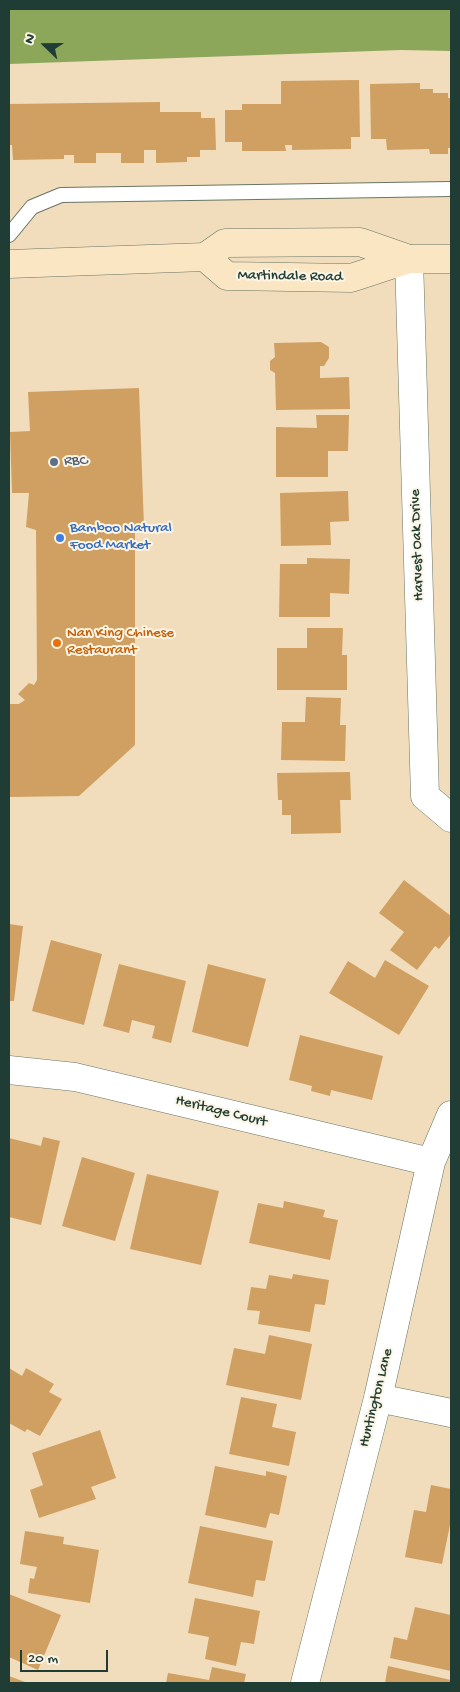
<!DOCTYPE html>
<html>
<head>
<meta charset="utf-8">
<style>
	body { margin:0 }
	#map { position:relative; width:460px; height:1692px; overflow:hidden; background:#f1ddbc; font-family:"Gochi Hand",sans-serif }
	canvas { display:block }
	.frame { position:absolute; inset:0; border:10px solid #1f3d34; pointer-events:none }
	.north { position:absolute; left:20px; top:20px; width:50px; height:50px; -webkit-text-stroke:4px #fcf5e5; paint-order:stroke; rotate:292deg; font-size:14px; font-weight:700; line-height:20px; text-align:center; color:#1f3d34 }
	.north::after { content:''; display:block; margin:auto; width:18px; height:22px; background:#1f3d34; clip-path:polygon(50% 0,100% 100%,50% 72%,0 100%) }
	.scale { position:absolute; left:20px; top:1650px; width:88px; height:22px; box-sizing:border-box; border:2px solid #1f3d34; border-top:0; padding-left:6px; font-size:15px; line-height:18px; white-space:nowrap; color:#1f3d34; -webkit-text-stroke:4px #fcf5e5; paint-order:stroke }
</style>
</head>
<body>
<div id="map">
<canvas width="460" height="1692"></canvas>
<div class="frame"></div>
<div class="north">N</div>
<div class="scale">20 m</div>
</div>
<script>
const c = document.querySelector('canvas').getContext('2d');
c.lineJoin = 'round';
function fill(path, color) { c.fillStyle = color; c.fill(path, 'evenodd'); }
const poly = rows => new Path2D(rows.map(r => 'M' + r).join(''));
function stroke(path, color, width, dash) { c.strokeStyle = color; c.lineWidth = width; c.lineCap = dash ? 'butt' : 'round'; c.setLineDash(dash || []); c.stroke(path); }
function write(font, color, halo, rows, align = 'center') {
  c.font = font + ' "Gochi Hand",sans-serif'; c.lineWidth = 4; c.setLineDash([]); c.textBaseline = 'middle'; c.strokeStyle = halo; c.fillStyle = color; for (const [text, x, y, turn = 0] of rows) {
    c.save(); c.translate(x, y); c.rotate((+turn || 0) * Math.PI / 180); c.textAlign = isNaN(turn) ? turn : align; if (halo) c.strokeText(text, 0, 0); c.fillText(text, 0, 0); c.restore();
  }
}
const forest = poly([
	[9,9,451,9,451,51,401,50,9,64]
]);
const building = poly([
	[359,80,360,137,351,137,351,149,292,150,292,145,285,145,286,151,242,151,242,142,225,142,225,110,242,110,242,104,281,104,281,81],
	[420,83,420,89,433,89,433,93,448,93,448,98,451,98,451,148,448,148,448,154,430,154,429,149,387,150,386,139,371,139,370,84],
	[160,102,160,112,201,112,201,118,215,118,216,150,200,150,200,157,187,157,187,162,156,163,156,150,144,150,144,163,121,163,121,153,96,153,96,163,74,163,74,155,64,155,64,159,13,160,12,145,9,145,9,104],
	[321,342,329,347,329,358,324,366,320,366,320,378,349,377,350,409,276,410,275,373,270,370,270,361,275,357,274,343],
	[139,388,144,527,135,528,135,745,79,796,9,797,9,704,19,704,25,700,18,694,29,683,34,685,37,680,36,530,26,527,29,493,12,493,10,432,30,431,28,392],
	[316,415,349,415,348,451,328,451,328,477,276,477,276,427,317,428],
	[348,491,349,521,330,522,331,545,281,546,280,493],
	[307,558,350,559,349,594,330,593,330,617,279,617,280,564,307,564],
	[307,628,343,628,342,655,347,655,347,690,277,690,277,648,307,648],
	[306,697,341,698,340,725,346,725,345,761,281,760,282,722,305,722],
	[350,772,351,800,340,800,341,833,291,834,291,815,282,815,282,800,278,800,277,773],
	[404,880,451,916,451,934,439,949,435,946,417,970,390,950,404,932,379,913],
	[9,924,23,926,14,1001,9,1001],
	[51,940,102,954,84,1025,32,1011],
	[385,960,429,986,399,1035,329,993,348,961,375,978],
	[119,964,186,981,171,1043,152,1038,155,1026,132,1020,129,1033,103,1026],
	[208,964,266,979,248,1047,192,1032],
	[300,1035,383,1056,372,1100,331,1090,330,1096,311,1091,312,1086,289,1080],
	[43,1137,60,1141,41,1225,9,1217,9,1138,41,1146],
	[82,1157,135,1173,115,1241,62,1226],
	[147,1174,219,1191,201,1265,130,1249],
	[284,1201,325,1210,323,1217,338,1220,330,1260,249,1243,258,1203,283,1208],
	[293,1274,329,1280,325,1305,315,1304,310,1332,258,1324,260,1311,247,1310,251,1287,266,1289,269,1275,292,1279],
	[269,1335,312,1344,301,1400,226,1385,234,1348,265,1354],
	[9,1368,22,1376,26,1368,54,1384,49,1392,62,1399,40,1436,27,1429,25,1432,9,1423],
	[241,1397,277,1404,272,1427,296,1432,289,1466,229,1454],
	[100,1430,116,1478,91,1487,96,1499,39,1518,30,1490,43,1485,32,1453],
	[215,1466,266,1476,266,1471,287,1476,279,1515,270,1513,266,1528,205,1515],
	[431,1485,451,1489,451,1525,450,1525,442,1564,405,1557,414,1510,426,1512],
	[200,1526,273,1541,265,1581,256,1580,253,1597,188,1583],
	[25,1531,64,1537,63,1544,99,1550,90,1603,28,1593,30,1578,34,1579,37,1567,20,1564],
	[9,1594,61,1615,38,1670,9,1657],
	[195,1598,260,1611,254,1644,241,1642,236,1666,205,1659,209,1637,188,1633],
	[415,1607,451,1615,451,1671,390,1658,394,1637,407,1640],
	[388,1666,451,1680,451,1683,385,1683],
	[212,1667,246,1674,244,1683,166,1683,168,1673,209,1680],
	[9,1676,25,1682,25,1683,9,1683]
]);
const service = poly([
	[9,235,32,207,61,195,451,189]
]);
const minor = poly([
	[409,259,425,796,451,818],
	[9,1070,75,1077,431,1162],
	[378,1398,451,1413],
	[305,1683,378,1398,431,1162,451,1115]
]);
const secondary = poly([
	[205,257,227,276,351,278,409,259,451,259],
	[9,264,205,257,225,243,360,242,409,259]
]);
const markers = [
	[54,462,5,"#5c6f8a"],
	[60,538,5,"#3f7fe0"],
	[57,643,5,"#e8710a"]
];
const streetNames = [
	["Martindale Road",290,277,1],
	["Harvest Oak Drive",418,545,-92],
	["Heritage Court",221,1112,14],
	["Huntington Lane",377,1398,-76]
];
const serviceNames = [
	["RBC",64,462]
];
const shopNames = [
	["Bamboo Natural",70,529],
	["Food Market",70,546]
];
const foodNames = [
	["Nan King Chinese",67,634],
	["Restaurant",67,651]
];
fill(forest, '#8ca759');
fill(building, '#cfa062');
stroke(service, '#687564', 16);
stroke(minor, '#687564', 29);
stroke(secondary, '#687564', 29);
stroke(service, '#fff', 14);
stroke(minor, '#fff', 28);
stroke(secondary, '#fbe6c4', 28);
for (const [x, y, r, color] of markers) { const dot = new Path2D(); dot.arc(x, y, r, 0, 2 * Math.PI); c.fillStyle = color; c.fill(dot); stroke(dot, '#fcf5e5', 2); }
write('15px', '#1f3d34', '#fcf5e5', streetNames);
write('15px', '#4e5e75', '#fcf5e5', serviceNames, 'left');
write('15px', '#366cbe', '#fcf5e5', shopNames, 'left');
write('15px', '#c56008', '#fcf5e5', foodNames, 'left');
</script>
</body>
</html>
